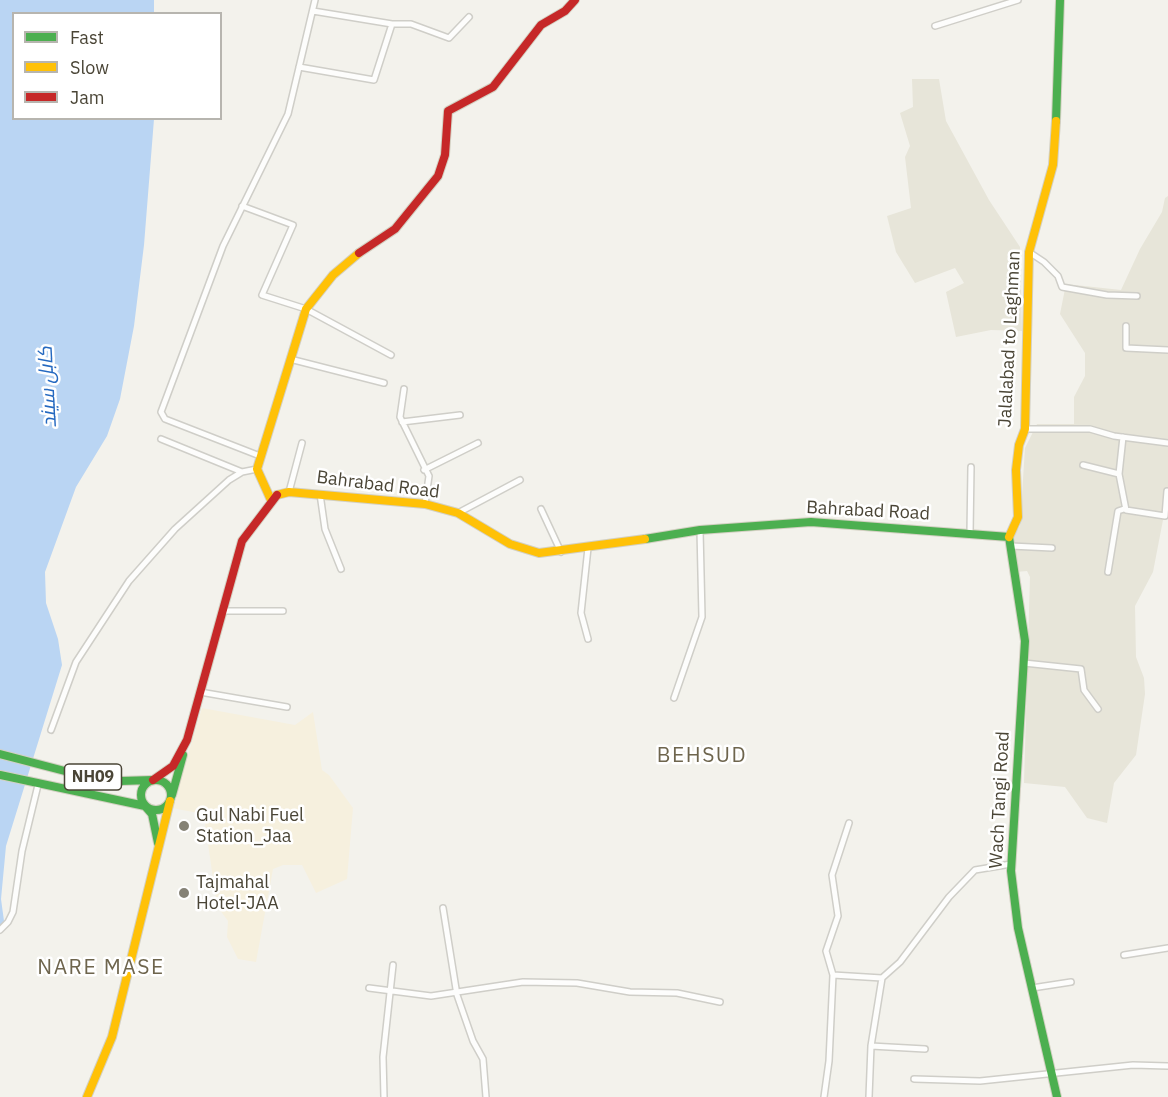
<!DOCTYPE html>
<html>
<head>
<meta charset="utf-8">
<style>
	body { margin:0 }
	#map { position:relative; width:1168px; height:1097px; overflow:hidden; background:#f3f2ec; font-family:"IBM Plex Sans",sans-serif }
	canvas { display:block }
	.legend { position:absolute; left:12px; top:12px; width:210px; height:108px; box-sizing:border-box; background:#fff; border:2px solid #b7b5af; margin:0; padding:8px 10px; list-style:none; font-size:18px; color:#4a4536 }
	.legend li { display:flex; align-items:center; gap:12px; height:30px }
	.legend b { width:30px; border:2px solid #b7b5af }
</style>
</head>
<body>
<div id="map">
<canvas width="1168" height="1097"></canvas>
<ul class="legend">
<li><b style="height:8px;background:#4caf50"></b>Fast</li>
<li><b style="height:8px;background:#ffc107"></b>Slow</li>
<li><b style="height:8px;background:#c62828"></b>Jam</li>
</ul>
</div>
<script>
const c = document.querySelector('canvas').getContext('2d');
c.lineJoin = 'round';
function fill(path, color) { c.fillStyle = color; c.fill(path, 'evenodd'); }
const poly = rows => new Path2D(rows.map(r => 'M' + r).join(''));
function stroke(path, color, width, dash) { c.strokeStyle = color; c.lineWidth = width; c.lineCap = dash ? 'butt' : 'round'; c.setLineDash(dash || []); c.stroke(path); }
function write(font, color, halo, rows, align = 'center') {
  c.font = font + ' "IBM Plex Sans",Cairo,sans-serif'; c.lineWidth = 5; c.setLineDash([]); c.textBaseline = 'middle'; c.strokeStyle = halo; c.fillStyle = color; for (const [text, x, y, turn = 0] of rows) {
    c.save(); c.translate(x, y); c.rotate((+turn || 0) * Math.PI / 180); c.textAlign = isNaN(turn) ? turn : align; if (halo) c.strokeText(text, 0, 0); c.fillText(text, 0, 0); c.restore();
  }
}
const residential = poly([
	[912,79,939,79,946,121,989,200,1020,247,1022,331,991,330,956,337,946,292,964,283,955,268,915,283,896,252,887,216,911,208,905,157,910,146,900,113,913,107],
	[1168,196,1168,518,1163,520,1153,572,1135,606,1136,657,1144,678,1145,694,1136,755,1114,783,1107,823,1087,818,1065,787,1024,783,1030,577,1027,571,1016,572,1014,535,1020,526,1025,448,1037,424,1074,424,1074,397,1085,376,1085,353,1060,314,1066,284,1121,290,1140,249,1162,212,1165,198]
]);
const commercial = poly([
	[202,708,295,725,313,712,322,770,329,775,353,808,347,879,316,893,302,865,283,865,273,869,256,962,238,959,227,937,228,921,217,906,205,823,198,813,172,808]
]);
const water = poly([
	[0,0,154,0,154,13,14,14,14,118,154,119,144,245,134,326,120,399,107,436,76,487,45,572,46,603,58,639,62,665,6,846,1,899,4,921,0,928]
]);
const street = poly([
	[313,11,392,24,411,24,449,38,469,17],
	[935,26,1018,0],
	[299,67,374,80,392,24],
	[242,206,293,225,262,295,306,309,391,355],
	[1029,252,1044,262,1058,276,1062,287,1107,295,1137,296],
	[1126,326,1126,348,1168,350],
	[290,359,384,383],
	[404,389,400,417,429,476,425,504],
	[402,422,460,415],
	[1025,429,1090,429,1114,436,1168,443],
	[161,439,242,472],
	[260,456,165,419,161,412,223,246,288,114,315,0],
	[1083,465,1119,474,1123,437],
	[424,470,478,443],
	[1119,474,1126,510,1165,516,1167,491],
	[289,492,302,443],
	[320,494,325,529,341,569],
	[541,509,561,552],
	[458,513,520,480],
	[970,533,971,467],
	[1011,546,1052,548],
	[1108,572,1118,511,1124,509],
	[222,611,283,611],
	[588,639,581,613,588,548],
	[1024,663,1081,669,1084,690,1098,709],
	[200,692,287,707],
	[674,698,702,617,700,530],
	[51,730,76,662,129,581,175,529,229,480,242,472,257,469],
	[443,908,457,995,473,1041,483,1059,486,1097],
	[0,930,8,922,13,912,22,851,38,785],
	[1124,955,1168,948],
	[833,975,826,951,838,916,832,875,849,823],
	[369,988,431,996,523,982,577,983,630,992,677,993,720,1002],
	[1032,988,1071,982],
	[871,1046,925,1049],
	[914,1079,980,1081,1133,1065,1168,1066],
	[384,1097,383,1057,393,965],
	[824,1097,829,1061,833,975,882,978,900,962,949,897,975,870,1011,864],
	[869,1097,871,1046,882,978]
]);
const fast = poly([
	[1056,121,1060,0],
	[1009,537,1025,641,1011,871,1018,928,1057,1097],
	[645,539,700,530,811,522,1009,537],
	[0,754,84,776,120,781,153,780],
	[0,775,145,806,152,814,158,843],
	'141 795a15 15 0 1 1 30 0a15 15 0 1 1-30 0Z',
	[172,795,183,755]
]);
const slow = poly([
	[277,495,289,492,425,504,458,513,510,544,539,553,645,539],
	[271,500,257,469,306,309,333,275,359,253],
	[1009,537,1018,517,1016,470,1019,445,1025,429,1029,252,1053,165,1056,121],
	[87,1097,112,1037,170,801]
]);
const jam = poly([
	[359,253,395,229,438,176,445,155,448,111,493,87,541,25,565,11,575,0],
	[153,780,173,766,187,740,242,541,277,495]
]);
const markers = [
	[184,826,6,"#858276"],
	[184,893,6,"#858276"]
];
const shields = [
	[93,777,57]
];
const shieldNames = [
	["NH09",93,777]
];
const streetNames = [
	["Jalalabad to Laghman",1010,339,-87],
	["Bahrabad Road",378,485,7],
	["Bahrabad Road",868,511,3],
	["Wach Tangi Road",1000,800,-87]
];
const poiNames = [
	["Gul Nabi Fuel",196,816],
	["Station_Jaa",196,837],
	["Tajmahal",196,883],
	["Hotel-JAA",196,904]
];
const waterNames = [
	["کابل سيند",48,387,-93]
];
const quarterNames = [
	["BEHSUD",702,756],
	["NARE MASE",101,968]
];
fill(residential, '#e7e5d9');
fill(commercial, '#f6f0de');
fill(water, '#bad5f3');
stroke(street, '#cfcec8', 8);
stroke(fast, '#d3d0c2', 10);
stroke(slow, '#d3d0c2', 10);
stroke(jam, '#d3d0c2', 10);
stroke(street, '#fdfdfc', 5);
stroke(fast, '#4caf50', 8);
stroke(slow, '#ffc107', 8);
stroke(jam, '#c62828', 8);
for (const [x, y, r, color] of markers) { const dot = new Path2D(); dot.arc(x, y, r, 0, 2 * Math.PI); c.fillStyle = color; c.fill(dot); stroke(dot, '#fff', 2); }
for (const [x, y, w] of shields) { const box = new Path2D(); box.roundRect(x - w / 2, y - 13, w, 26, 4.5); c.fillStyle = '#fff'; c.fill(box); stroke(box, '#4a4536', 1.5); }
write('bold 16px', '#4a4536', null, shieldNames);
write('18px', '#4a4536', '#fff', streetNames);
write('18px', '#4a4536', '#fff', poiNames, 'left');
write('italic 20px', '#2569c0', '#fff', waterNames);
c.letterSpacing = '1.5px';
write('21px', '#6e654d', '#fff', quarterNames);
c.letterSpacing = '0px';
</script>
</body>
</html>
